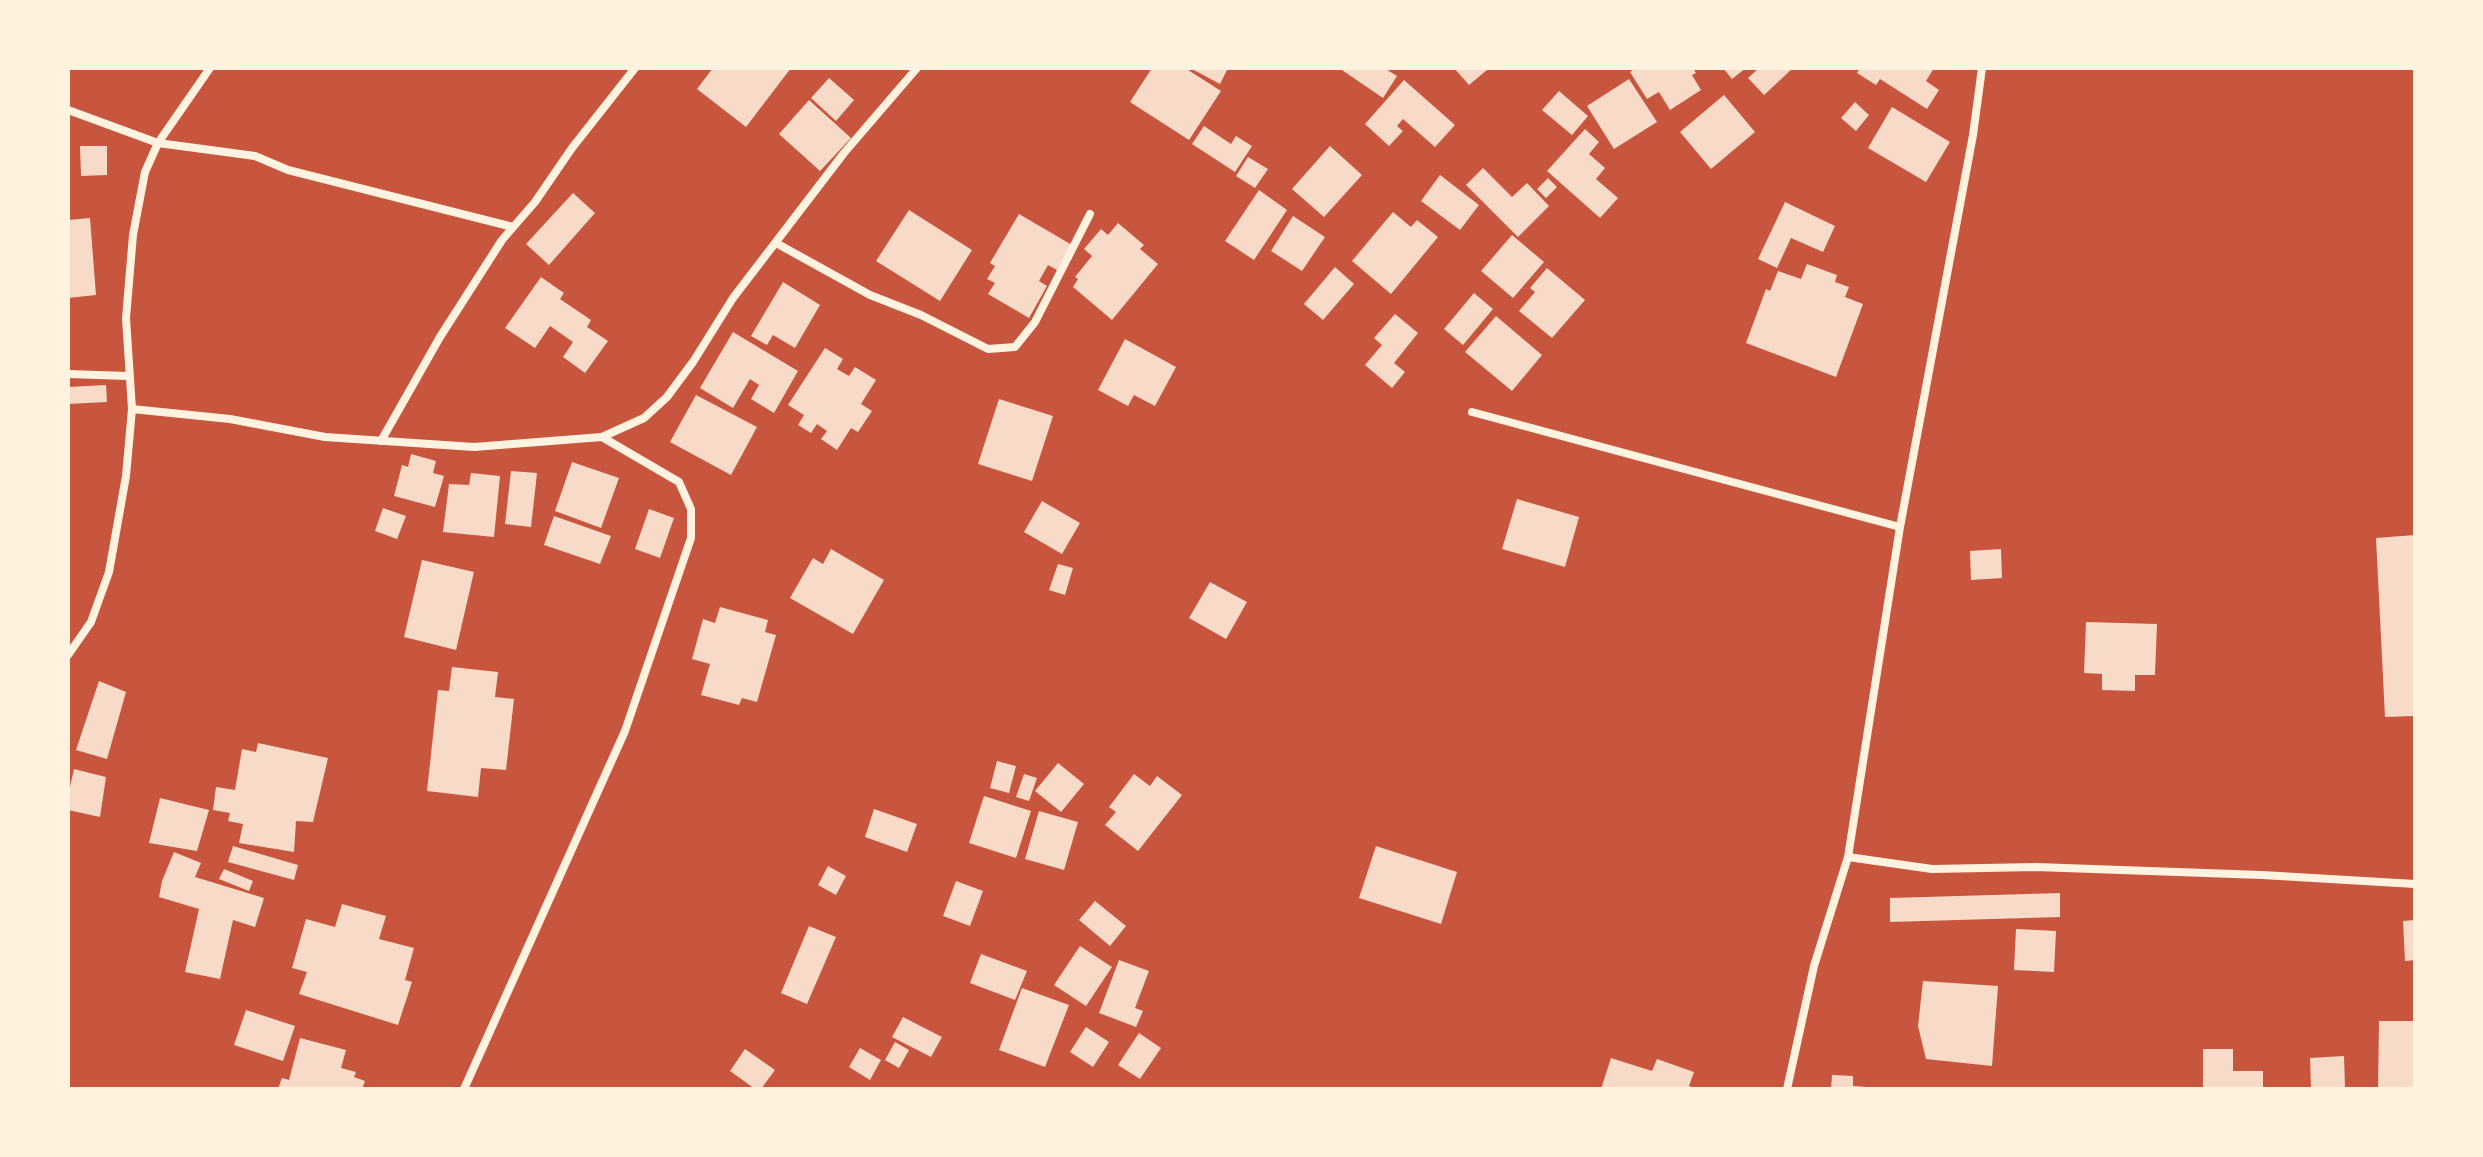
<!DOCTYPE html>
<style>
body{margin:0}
#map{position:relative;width:2483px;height:1157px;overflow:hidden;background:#c8553d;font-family:"Open Sans",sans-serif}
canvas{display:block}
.frame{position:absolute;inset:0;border:70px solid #fff3e0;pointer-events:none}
</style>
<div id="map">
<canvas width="2483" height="1157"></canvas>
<div class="frame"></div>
</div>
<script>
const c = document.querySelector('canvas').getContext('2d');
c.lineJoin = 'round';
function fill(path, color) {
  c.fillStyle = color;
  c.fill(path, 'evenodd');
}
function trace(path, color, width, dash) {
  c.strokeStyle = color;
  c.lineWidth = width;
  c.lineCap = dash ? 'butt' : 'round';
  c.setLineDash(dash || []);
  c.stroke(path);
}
fill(new Path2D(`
 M713 68H791L746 127 697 89Z
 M1152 68H1185L1221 91 1189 140 1130 102Z
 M1190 68H1228L1220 84Z
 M1339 68H1384L1397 76 1383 98Z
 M1454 68H1486L1487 70 1469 85Z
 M1636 68H1693L1696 73 1692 75 1701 90 1670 110 1659 92 1647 99 1630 72Z
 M1723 68H1746L1732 79Z
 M1759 68H1793L1764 95 1748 78Z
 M1860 68H1934L1926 81 1939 90 1927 109 1880 79 1876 85 1857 73Z
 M829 78 854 100 836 121 811 98Z
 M1629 79 1657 122 1614 149 1587 106Z
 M1404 80 1455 125 1435 147 1403 119 1397 126 1403 131 1389 146 1365 124Z
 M1559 91 1588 116 1572 135 1542 110Z
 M1724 95 1755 132 1711 169 1680 132Z
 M809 100 851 138 820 171 779 134Z
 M1855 102 1869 115 1856 131 1841 118Z
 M1892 107 1950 142 1926 182 1868 148Z
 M1204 126 1231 144 1236 136 1252 146 1235 172 1192 144Z
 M1585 129 1599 142 1589 154 1605 168 1596 179 1618 198 1600 218 1547 171Z
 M80 146H107V175L81 176Z
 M1330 146 1362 175 1324 217 1292 189Z
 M1248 157 1268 169 1255 188 1236 176Z
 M1483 168 1512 197 1527 183 1549 206 1518 237 1466 185Z
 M1440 175 1479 205 1460 230 1421 201Z
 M1548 178 1557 187 1546 198 1537 189Z
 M1259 190 1287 210 1254 260 1225 241Z
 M573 193 595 213 549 265 526 244Z
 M1785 202 1835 226 1823 252 1791 238 1777 268 1758 259Z
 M909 210 972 250 940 301 876 261Z
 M1393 212 1411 227 1417 220 1438 237 1391 294 1352 261Z
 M1019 214 1072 245 1057 270 1048 265 1039 281 1047 286 1029 318 988 294 995 283 987 279 995 266 990 263Z
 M1293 216 1325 237 1302 271 1271 251Z
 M90 218 96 295 68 298V220Z
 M1118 223 1144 245 1140 249 1158 264 1112 320 1073 287 1078 279 1075 277 1092 256 1084 249 1101 229 1108 235Z
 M1512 235 1544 262 1513 298 1481 271Z
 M1807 264 1837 275 1835 282 1849 287 1845 297 1863 304 1836 377 1746 343 1766 289 1770 291 1778 271 1801 279Z
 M1335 267 1354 284 1323 320 1304 304Z
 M1547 268 1585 300 1552 338 1519 311 1535 292 1530 288Z
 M541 277 564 293 560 299 591 320 587 327 608 341 585 373 563 357 573 342 550 326 535 348 505 328Z
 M783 282 820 305 795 348 773 335 767 345 751 336Z
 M1474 293 1493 309 1463 345 1444 329Z
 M1395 314 1418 333 1394 363 1405 372 1392 388 1365 365 1382 345 1374 338Z
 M1496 316 1542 355 1512 391 1465 352Z
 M733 332 798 371 774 413 751 399 759 385 750 379 733 408 700 388Z
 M1125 339 1176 367 1155 406 1134 395 1128 406 1098 390Z
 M825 348 843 359 837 369 849 376 855 367 876 380 861 404 872 411 858 432 851 428 837 450 821 439 827 431 817 424 811 433 798 425 804 415 788 405Z
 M106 385 107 402 68 404V387Z
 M696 395 757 427 731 475 670 442Z
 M999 399 1053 416 1032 481 978 464Z
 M411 454 436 461 433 473 444 476 435 507 394 496 402 465 408 467Z
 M572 462 619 478 601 528 555 511Z
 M511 471 537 473 531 527 505 524Z
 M471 473 500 476 494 537 443 532 449 484 469 485Z
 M1517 499 1579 517 1565 567 1502 549Z
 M1042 501 1080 523 1062 554 1024 532Z
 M383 508 406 516 397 539 375 531Z
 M649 509 674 518 660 558 635 549Z
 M554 516 611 536 600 564 544 545Z
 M2415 535V716L2385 717 2376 538Z
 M831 549 884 580 853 634 790 598 813 558 823 564Z
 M2001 549 2002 578 1971 580 1970 551Z
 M422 560 474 572 456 650 404 637Z
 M1058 564 1073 568 1065 595 1049 590Z
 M1210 582 1247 602 1226 639 1189 618Z
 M720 607 768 620 765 632 776 635 757 702 742 698 739 705 701 695 710 664 692 659 703 619 715 623Z
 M2086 622 2157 624 2155 675H2135V691L2102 690V674L2084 673Z
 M452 667 498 672 495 697 514 699 506 770 481 768 478 797 427 791 438 690 449 691Z
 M99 681 126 692 107 759 76 750Z
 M258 743 328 758 313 822 296 821 294 852 239 843 243 824 228 821 230 813 213 810 216 787 235 790 242 749 256 752Z
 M997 761 1016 766 1009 793 990 788Z
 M1058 763 1084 784 1061 812 1035 791Z
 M74 769 106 777 100 817 68 810V796Z
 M1024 774 1037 778 1029 801 1016 797Z
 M1134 774 1150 786 1157 776 1182 795 1138 851 1105 825 1116 812 1109 807Z
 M984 796 1031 811 1016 858 969 843Z
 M160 798 209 810 197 851 149 843Z
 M874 809 917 824 907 852 865 837Z
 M1039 811 1078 822 1064 870 1025 859Z
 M233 846 298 865 294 880 228 862Z
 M1376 846 1457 872 1441 924 1359 898Z
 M174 852 201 863 195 877 264 898 255 927 233 920 220 979 185 972 199 909 159 897 162 881Z
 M828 866 846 876 836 895 818 885Z
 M224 869 253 881 249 891 219 879Z
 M956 881 983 891 970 926 943 916Z
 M2060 893V917L1890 922V898Z
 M1095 901 1126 926 1110 946 1079 920Z
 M342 904 386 916 379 939 414 948 405 980 412 982 398 1025 299 994 307 972 292 968 306 919 335 927Z
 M2415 920V960L2405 961 2403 921Z
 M809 926 836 937 807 1004 781 993Z
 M2016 929 2056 931 2054 972 2014 970Z
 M1080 946 1112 967 1086 1006 1054 985Z
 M981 954 1027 971 1015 1000 970 983Z
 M1119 960 1149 971 1135 1008 1143 1011 1136 1027 1099 1013Z
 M1923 981 1998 986 1992 1066 1926 1059 1918 1026Z
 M1022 988 1069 1005 1045 1067 999 1050Z
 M246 1010 295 1026 283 1061 234 1045Z
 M903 1017 942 1037 931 1057 892 1037Z
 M2379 1021H2415V1089H2378Z
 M1086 1027 1109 1042 1093 1067 1070 1052Z
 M1139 1033 1161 1048 1140 1079 1118 1065Z
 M300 1038 346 1050 341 1068 356 1072 354 1077 365 1081 362 1089H278L282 1078 289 1080Z
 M895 1042 909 1050 899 1068 885 1060Z
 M860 1048 881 1060 870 1080 849 1067Z
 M745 1049 775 1070 761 1089H755L730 1071Z
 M2203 1049H2233V1071H2263V1089H2203Z
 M2344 1056 2345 1087 2311 1088 2310 1058Z
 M1611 1058 1652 1071 1657 1059 1694 1072 1689 1086 1697 1089H1601Z
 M1832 1075 1853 1076V1086L1867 1087V1089H1831Z`), '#f7dbc8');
trace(new Path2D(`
 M1982 68 1973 135 1900 527 1848 857 1932 869 2036 867 2262 875 2415 884
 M68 110 158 143 255 156 288 170 513 227
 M776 243 870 295 921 315 988 349 1015 347 1035 322 1090 214
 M68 374 128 376
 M132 409 230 419 325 437 474 447 602 437 644 418 667 397 693 362 733 298 844 153 917 68
 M1472 412 1900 527
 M381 441 440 337 502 240 535 202 572 148 635 68
 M68 655 91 622 109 572 126 476 132 409 126 318 133 235 145 172 158 143 210 68
 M464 1089 625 731 691 538V509L679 482 602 437
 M1787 1089 1814 966 1848 857`), '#fff3e0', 8);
</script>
